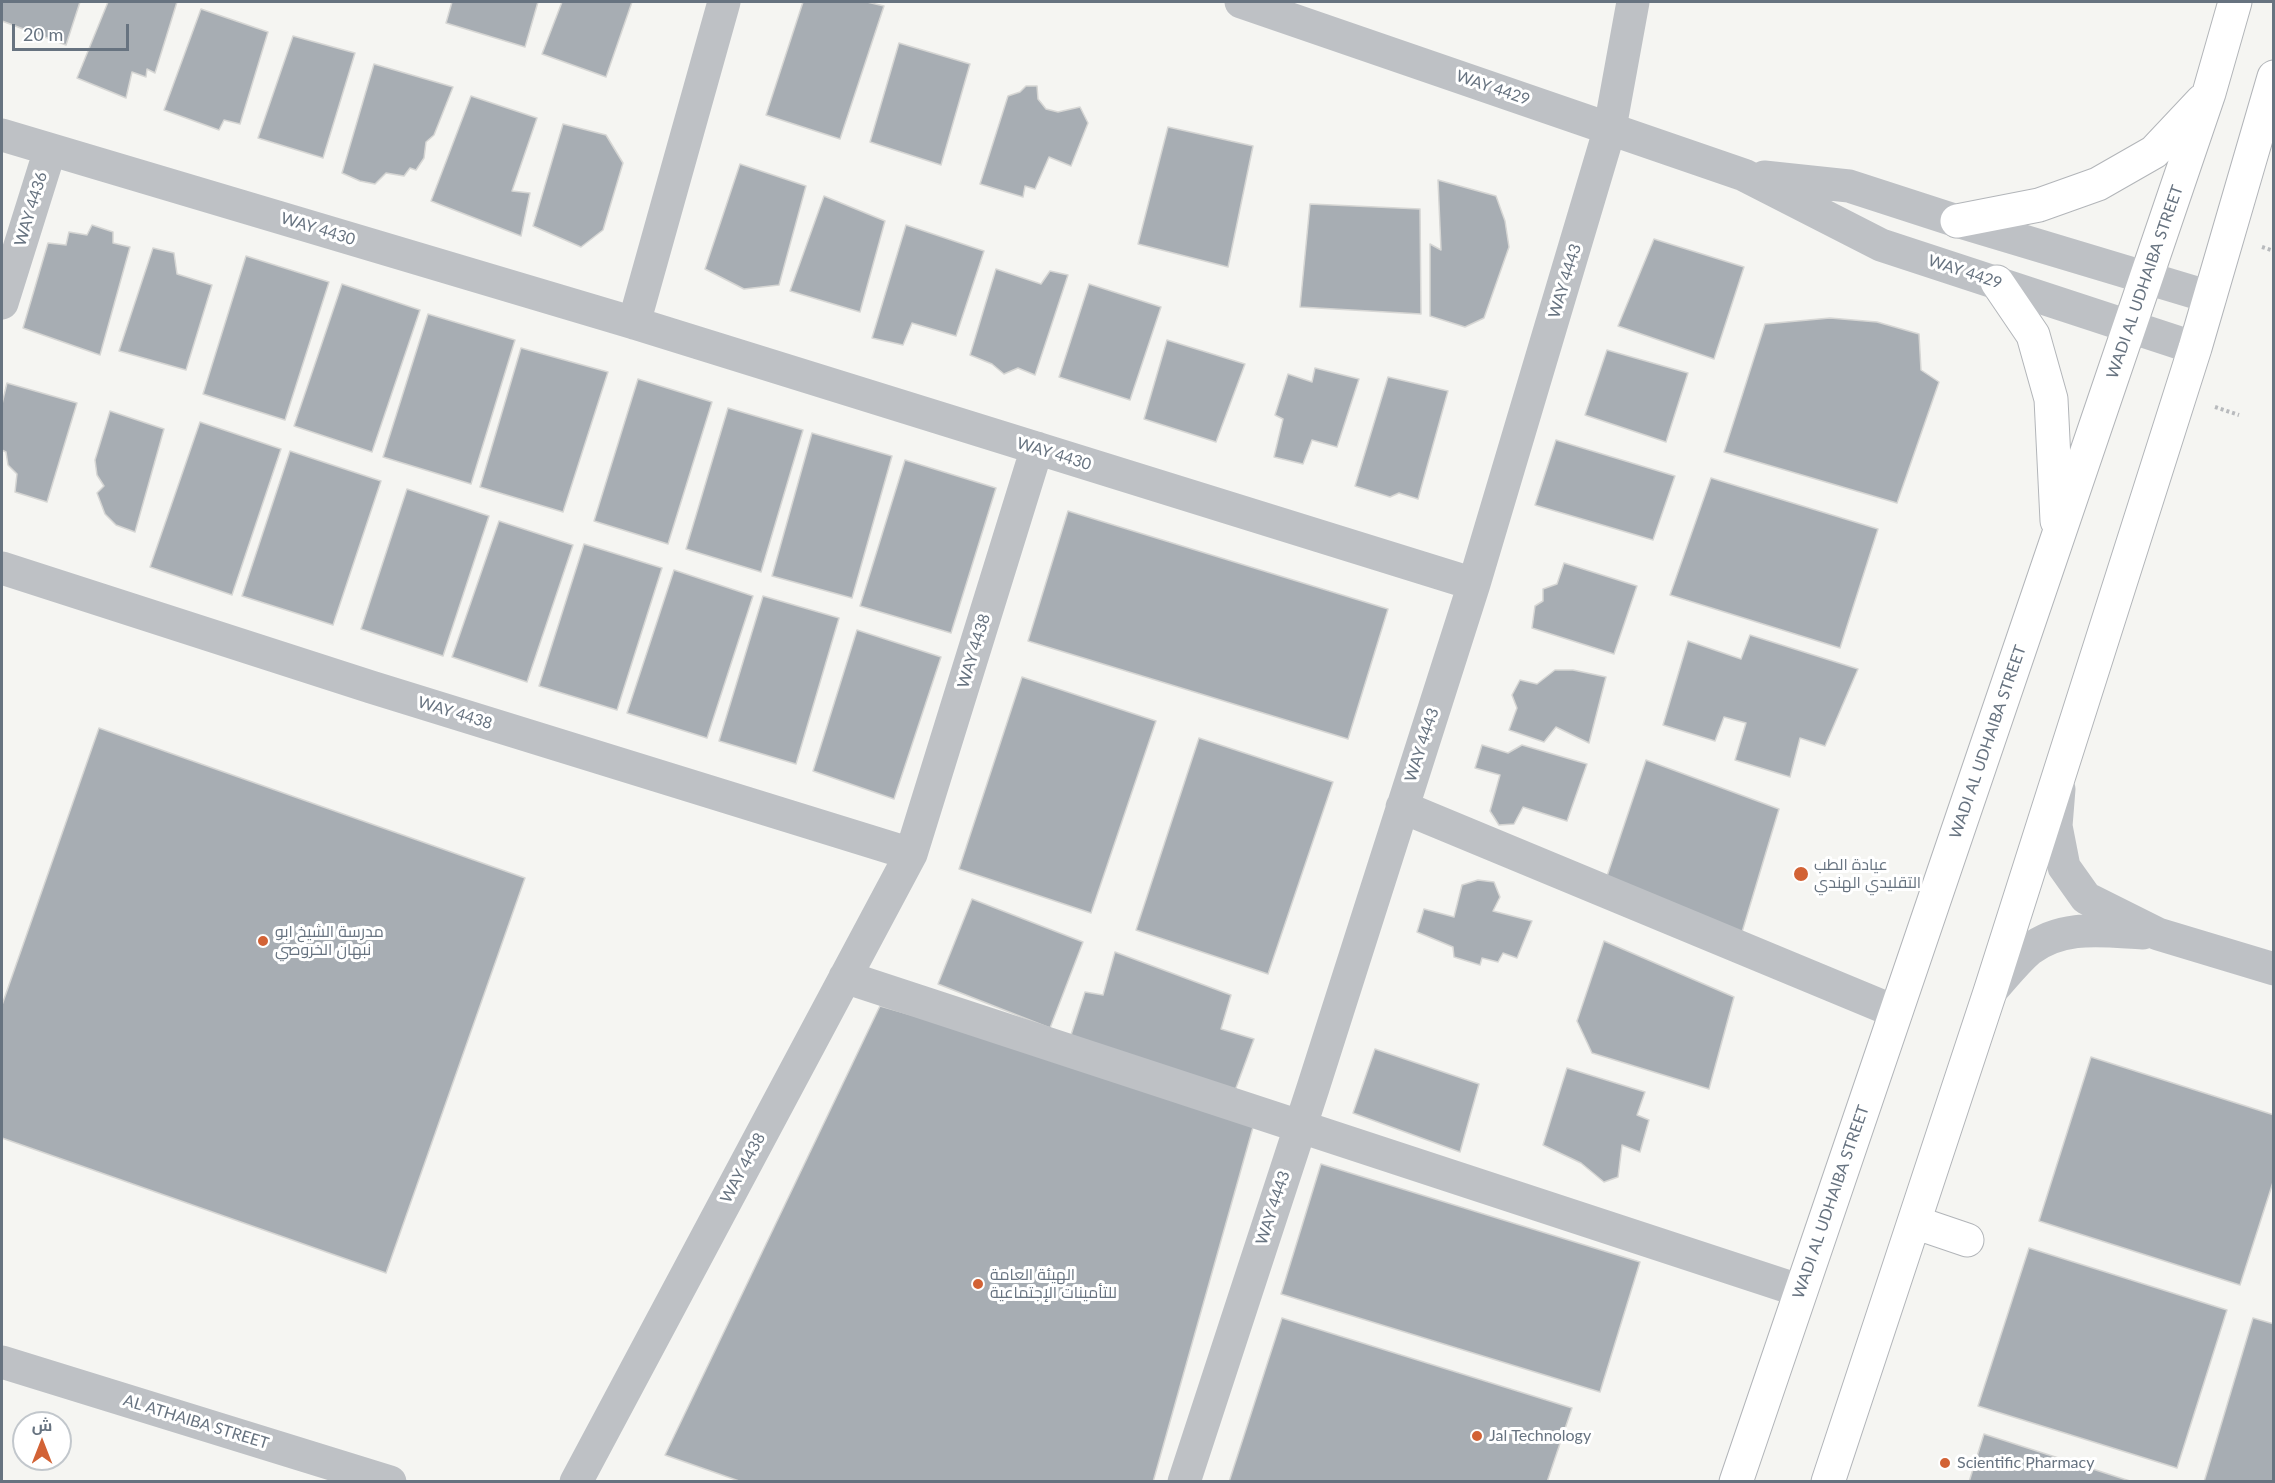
<!DOCTYPE html>
<meta charset="utf-8">
<style>
body{margin:0}
#map{position:relative;width:2275px;height:1483px;overflow:hidden;background:#f5f5f2;font-family:Lato,Cairo,sans-serif}
canvas{display:block}
.frame{position:absolute;inset:0;border:3px solid #677380;pointer-events:none}
.north{position:absolute;left:12px;top:1411px;width:60px;height:60px;box-sizing:border-box;background:#fff;border:2px solid #c2c7cc;border-radius:50%;rotate:0deg;font-size:16px;font-weight:700;line-height:24px;text-align:center;color:#677380}
.north::after{content:'';display:block;margin:auto;width:21px;height:27px;background:#d26235;clip-path:polygon(50% 0,100% 100%,50% 72%,0 100%)}
.scale{position:absolute;left:12px;top:24px;width:117px;height:27px;box-sizing:border-box;border:3px solid #677380;border-top:0;padding-left:8px;font-size:18px;line-height:21px;white-space:nowrap;color:#677380;-webkit-text-stroke:4px #fff;paint-order:stroke}
</style>
<div id="map">
<canvas width="2275" height="1483"></canvas>
<div class="frame"></div>
<div class="north">ش</div>
<div class="scale">20 m</div>
</div>
<script>
const c = document.querySelector('canvas').getContext('2d');
c.lineJoin = 'round';
function fill(path, color) {
  c.fillStyle = color;
  c.fill(path, 'evenodd');
}
function trace(path, color, width, dash) {
  c.strokeStyle = color;
  c.lineWidth = width;
  c.lineCap = dash ? 'butt' : 'round';
  c.setLineDash(dash || []);
  c.stroke(path);
}
function label(font, color, halo, rows, align = 'center') {
  c.font = font + ' Lato,Cairo,sans-serif';
  c.lineWidth = 6;
  c.setLineDash([]);
  c.textBaseline = 'middle';
  c.strokeStyle = halo;
  c.fillStyle = color;
  for (const [text, x, y, turn = 0] of rows) {
    c.save();
    c.translate(x, y);
    c.rotate((+turn || 0) * Math.PI / 180);
    c.textAlign = isNaN(turn) ? turn : align;
    if (halo) c.strokeText(text, 0, 0);
    c.fillText(text, 0, 0);
    c.restore();
  }
}
const building = new Path2D(`
 M2 2H80L66 45 2 21Z
 M108 2H177L155 73 147 69 146 77 132 72 126 98 77 78Z
 M452 2H538L525 47 446 23Z
 M562 2H632L606 77 542 54Z
 M803 2H867L884 6 840 139 766 115Z
 M201 9 268 32 240 124 224 120 219 130 164 110Z
 M293 36 355 53 323 158 258 138Z
 M899 43 970 64 941 165 870 142Z
 M374 64 453 87 434 135 426 142 424 158 416 170 410 168 404 176 386 173 375 184 360 181 342 173Z
 M1026 86H1037L1038 99 1046 109 1058 112 1080 107 1088 123 1071 166 1049 157 1035 189 1025 186 1023 197 980 184 1008 96 1020 92Z
 M471 96 537 118 512 191 530 193 521 236 431 201Z
 M563 124 606 135 623 163 603 230 581 247 533 226Z
 M1168 127 1253 146 1228 267 1138 244Z
 M740 164 806 186 779 285 744 289 705 269Z
 M1438 180 1496 196 1505 221 1509 247 1484 318 1465 327 1430 316V244L1441 250Z
 M824 196 885 221 860 312 790 291Z
 M1310 204 1420 209 1421 314 1300 307Z
 M92 225 113 232V243L130 247 100 355 23 328 48 243 66 245 69 232 87 235Z
 M906 225 984 251 956 336 912 323 903 345 872 338Z
 M1654 239 1744 267 1714 359 1618 326Z
 M153 248 174 253 177 274 212 285 186 370 119 351Z
 M246 256 329 282 285 420 203 394Z
 M996 269 1041 284 1050 271 1068 275 1035 375 1018 368 1004 374 992 364 970 355Z
 M342 284 420 310 372 452 294 426Z
 M1089 284 1161 307 1130 400 1059 377Z
 M428 314 515 340 471 484 383 457Z
 M1830 318 1877 322 1919 334 1921 370 1939 382 1897 503 1724 452 1765 324Z
 M1167 340 1245 364 1216 442 1144 419Z
 M521 348 608 372 563 512 480 487Z
 M1607 350 1688 373 1666 442 1585 415Z
 M1315 368 1359 379 1337 447 1312 440 1303 464 1274 457 1283 419 1275 415 1288 374 1312 382Z
 M1388 377 1448 391 1418 499 1399 493 1390 497 1355 486Z
 M638 379 712 402 668 544 594 521Z
 M7 383 77 403 47 502 15 492 17 474 8 465 6 452 2 450V404Z
 M728 408 803 430 761 572 686 549Z
 M110 411 164 429 135 532 116 525 105 514 97 493 104 486 97 475 95 460Z
 M200 422 281 449 232 595 150 567Z
 M812 433 892 456 852 598 772 576Z
 M1556 440 1675 476 1653 540 1535 505Z
 M290 451 381 481 333 625 242 596Z
 M905 460 996 488 951 633 860 606Z
 M1711 478 1878 529 1840 648 1670 595Z
 M407 489 489 516 443 656 361 629Z
 M1068 511 1388 609 1348 739 1028 641Z
 M499 521 573 545 527 682 452 657Z
 M584 544 662 568 617 710 539 686Z
 M1564 563 1637 586 1614 654 1532 628 1535 606 1543 601V589L1557 584Z
 M674 570 753 596 707 738 627 713Z
 M763 596 839 618 796 764 719 741Z
 M857 630 941 657 894 799 813 771Z
 M1750 635 1858 669 1825 746 1800 738 1790 777 1735 760 1746 723 1724 717 1715 741 1663 725 1688 641 1741 659Z
 M1555 670H1573L1606 677 1589 743 1556 727 1544 742 1509 730 1517 708 1512 695 1520 680 1537 684Z
 M1022 677 1156 721 1091 913 959 869Z
 M99 728 525 878 386 1273 2 1138V1005Z
 M1199 738 1333 782 1268 974 1136 930Z
 M1482 745 1508 753 1522 745 1587 764 1567 821 1523 807 1514 824 1499 825 1490 811 1500 775 1475 768Z
 M1646 760 1779 809 1742 932 1604 885Z
 M1478 880 1494 882 1500 897 1493 911 1532 921 1517 958 1503 953 1498 962 1482 958 1480 965 1454 957 1453 947 1417 932 1424 909 1454 917 1462 885Z
 M972 899 1083 942 1050 1028 938 984Z
 M1604 941 1734 997 1709 1089 1592 1053 1577 1021Z
 M1115 952 1231 995 1221 1029 1254 1039 1233 1096 1071 1035 1085 992 1103 995Z
 M880 1006 1257 1113 1153 1482H742L665 1455Z
 M1375 1049 1479 1084 1460 1152 1353 1113Z
 M2091 1057 2274 1115V1179L2240 1285 2039 1221Z
 M1567 1068 1645 1092 1637 1115 1649 1120 1640 1152 1622 1145 1618 1177 1604 1182 1581 1163 1543 1145Z
 M1321 1164 1640 1262 1600 1392 1281 1294Z
 M2029 1248 2227 1310 2177 1468 1978 1406Z
 M1282 1318 1572 1408 1547 1482H1229Z
 M2253 1318 2274 1324V1482H2204Z
 M1984 1434 2133 1482H1969Z`);
fill(building, '#a7adb3');
trace(building, '#d6d6d4', 1.5);
const major = new Path2D(`
 M1957 221 2039 205 2098 184 2154 152 2202 101
 M1997 282 2033 335 2051 399 2057 521
 M1914 1222 1967 1240
 M1736 1482 2209 93 2235 2
 M1828 1482 1990 992 2195 348 2274 77`);
trace(major, '#b2b5b9', 35);
trace(new Path2D(`
 M2262 247 2274 251
 M2215 407 2239 415`), '#b8babd', 4, [3, 3]);
trace(new Path2D(`
 M1241 2 1744 175 1881 245 2195 348
 M2 135 634 323 1474 584
 M1764 177 1849 186 1957 221 2210 297
 M2 303 50 150
 M634 323 724 2
 M2 568 371 687 911 854
 M2059 789 2056 826 2064 867 2086 898 2158 934 2274 969
 M1402 807 1896 1012
 M845 977 1801 1291
 M1990 992C2003 978 2015 962 2029 950 2063 924 2103 931 2143 933
 M2 1362 390 1482
 M576 1482 911 854 1037 448
 M1184 1482 1313 1088 1474 584 1610 128 1633 2`), '#bec1c5', 33);
trace(major, '#fff', 33);
for (const [x, y, r, color] of [
 [1801,874,8,"#d26235"],
 [263,941,6,"#d26235"],
 [978,1284,6,"#d26235"],
 [1477,1436,6,"#d26235"],
 [1945,1463,6,"#d26235"]
]) {
  const dot = new Path2D();
  dot.arc(x, y, r, 0, 2 * Math.PI);
  c.fillStyle = color;
  c.fill(dot);
  trace(dot, '#fff', 2);
}
label('16px', '#677380', '#fff', [
 ["WAY 4429",1493,88,19],
 ["WAY 4436",31,209,-73],
 ["WAY 4430",318,229,17],
 ["WAY 4429",1965,272,18],
 ["WAY 4443",1565,281,-73],
 ["WADI AL UDHAIBA STREET",2145,282,-71],
 ["WAY 4430",1054,454,17],
 ["WAY 4438",974,651,-73],
 ["WAY 4438",455,713,17],
 ["WADI AL UDHAIBA STREET",1988,742,-71],
 ["WAY 4443",1422,745,-72],
 ["WAY 4438",743,1168,-62],
 ["WADI AL UDHAIBA STREET",1831,1202,-71],
 ["WAY 4443",1273,1208,-72],
 ["AL ATHAIBA STREET",196,1422,17]
]);
label('16px', '#677380', '#fff', [
 ["عيادة الطب",1814,865],
 ["التقليدي الهندي",1814,883],
 ["مدرسة الشيخ ابو",275,932],
 ["نبهان الخروصي",275,950],
 ["الهيئة العامة",990,1275],
 ["للتأمينات الإجتماعية",990,1293],
 ["Jal Technology",1489,1436],
 ["Scientific Pharmacy",1957,1463]
], 'left');
</script>
